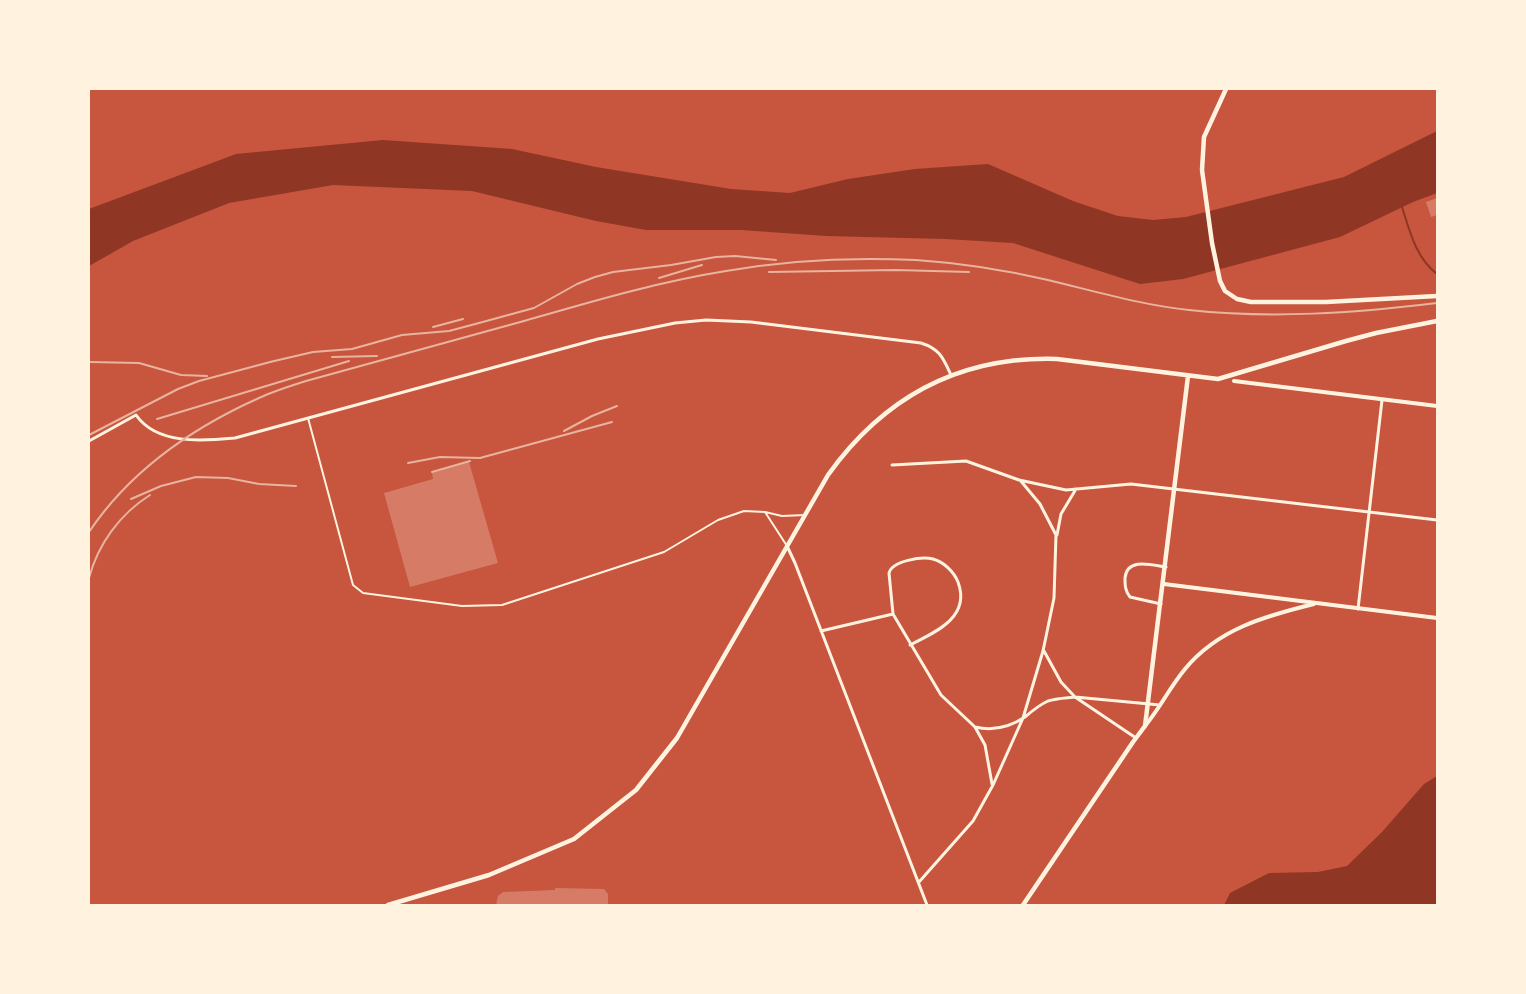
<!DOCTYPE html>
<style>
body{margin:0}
#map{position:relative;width:1526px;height:994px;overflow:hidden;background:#c8553d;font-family:Raleway,sans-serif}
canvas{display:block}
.frame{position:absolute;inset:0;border:90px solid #fff3e0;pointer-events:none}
</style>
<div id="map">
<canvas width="1526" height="994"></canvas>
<div class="frame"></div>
</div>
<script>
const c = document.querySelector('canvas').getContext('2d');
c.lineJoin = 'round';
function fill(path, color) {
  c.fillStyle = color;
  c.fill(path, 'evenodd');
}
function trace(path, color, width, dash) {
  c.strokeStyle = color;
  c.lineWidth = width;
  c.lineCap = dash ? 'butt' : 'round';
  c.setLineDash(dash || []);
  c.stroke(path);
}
fill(new Path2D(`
 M1437 131V193L1413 202 1340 237 1183 279 1140 284 1013 243 945 239 826 236 741 230H646L596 221 472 191 333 185 229 203 133 241 89 266V209L236 154 383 140 512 149 596 167 731 189 790 193 848 179 915 169 988 164 1073 201 1118 216 1153 220 1186 217 1344 177Z
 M1437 776V905H1224L1230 893 1269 873 1318 872 1347 866 1382 832 1424 784Z`), '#8f3625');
trace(new Path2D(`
 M1402 207C1410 232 1416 258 1437 274`), '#8f3625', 2);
fill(new Path2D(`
 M1437 198V215L1431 217 1426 202Z
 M469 462 498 563 410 587 384 493 433 479 432 473Z
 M555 888 604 889 608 894V905H496L498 896 503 892 555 890Z`), '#d67c66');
trace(new Path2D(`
 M308 418 353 585 363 593 462 606 502 605 664 552 718 520 744 511 765 512 787 546
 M765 512 782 516 805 515`), '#fff3e0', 2);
trace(new Path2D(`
 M89 441 136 415C157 445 202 441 235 438L598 339 675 323 706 320 751 322 921 343C940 349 943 358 951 375
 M892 465 966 461 1019 480 1066 490 1131 484 1437 520
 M1057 535 1061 514 1076 489
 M787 546 795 563 927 905
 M1161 604 1130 597C1125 591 1125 585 1125 578 1127 557 1152 565 1166 567
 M1358 609 1382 400
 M821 631 893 614
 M910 645C936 632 971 617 958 582 954 572 944 562 933 559 922 556 892 561 889 573L893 614 941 695 975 727 985 745 992 784
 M1044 651 1061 682 1075 697 1160 705
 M975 727C992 731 1010 727 1025 717 1032 711 1039 705 1048 701 1056 698 1066 698 1075 697L1136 738
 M919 882 973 821 993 785 1023 718 1043 651 1054 598 1056 535 1040 504 1020 480`), '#fff3e0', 3);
trace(new Path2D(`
 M1234 381 1437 406
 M1164 584 1437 618
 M1145 726C1160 708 1170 687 1185 669 1218 629 1265 616 1314 604`), '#fff3e0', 4);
trace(new Path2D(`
 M1226 89 1204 137 1202 170 1212 243 1220 281 1225 291 1237 299 1251 302H1326L1437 296
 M388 905 489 875 574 839 636 790 677 738 828 475C884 397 960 356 1057 359L1218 379 1346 341 1376 333 1437 321
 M1023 905 1133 742 1145 726 1188 376`), '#fff3e0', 4.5);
trace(new Path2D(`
 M769 272 896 270 969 272
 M659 278 702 265
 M433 327 463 319
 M332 357 377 356
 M89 362 139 363 181 375 207 376
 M270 362 313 352 352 349 402 335 449 331 479 323 534 308 577 284 595 277 613 272 671 265 716 257 735 256 776 260
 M157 419 349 361
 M564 431 592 416 617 406
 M89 435 178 389 199 381 274 361
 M408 463 440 457 480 458 612 422
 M432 472 470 461
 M131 499 161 486 196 477 228 478 259 484 296 486
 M89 532C130 471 192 428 259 398 274 391 290 386 306 381 379 361 451 341 524 321 590 302 657 282 726 271 788 260 853 257 916 260 960 263 1005 270 1048 280 1094 291 1141 305 1189 310 1271 319 1355 313 1437 303
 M89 578C98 544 120 514 150 495`), '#e9b49f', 2);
</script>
